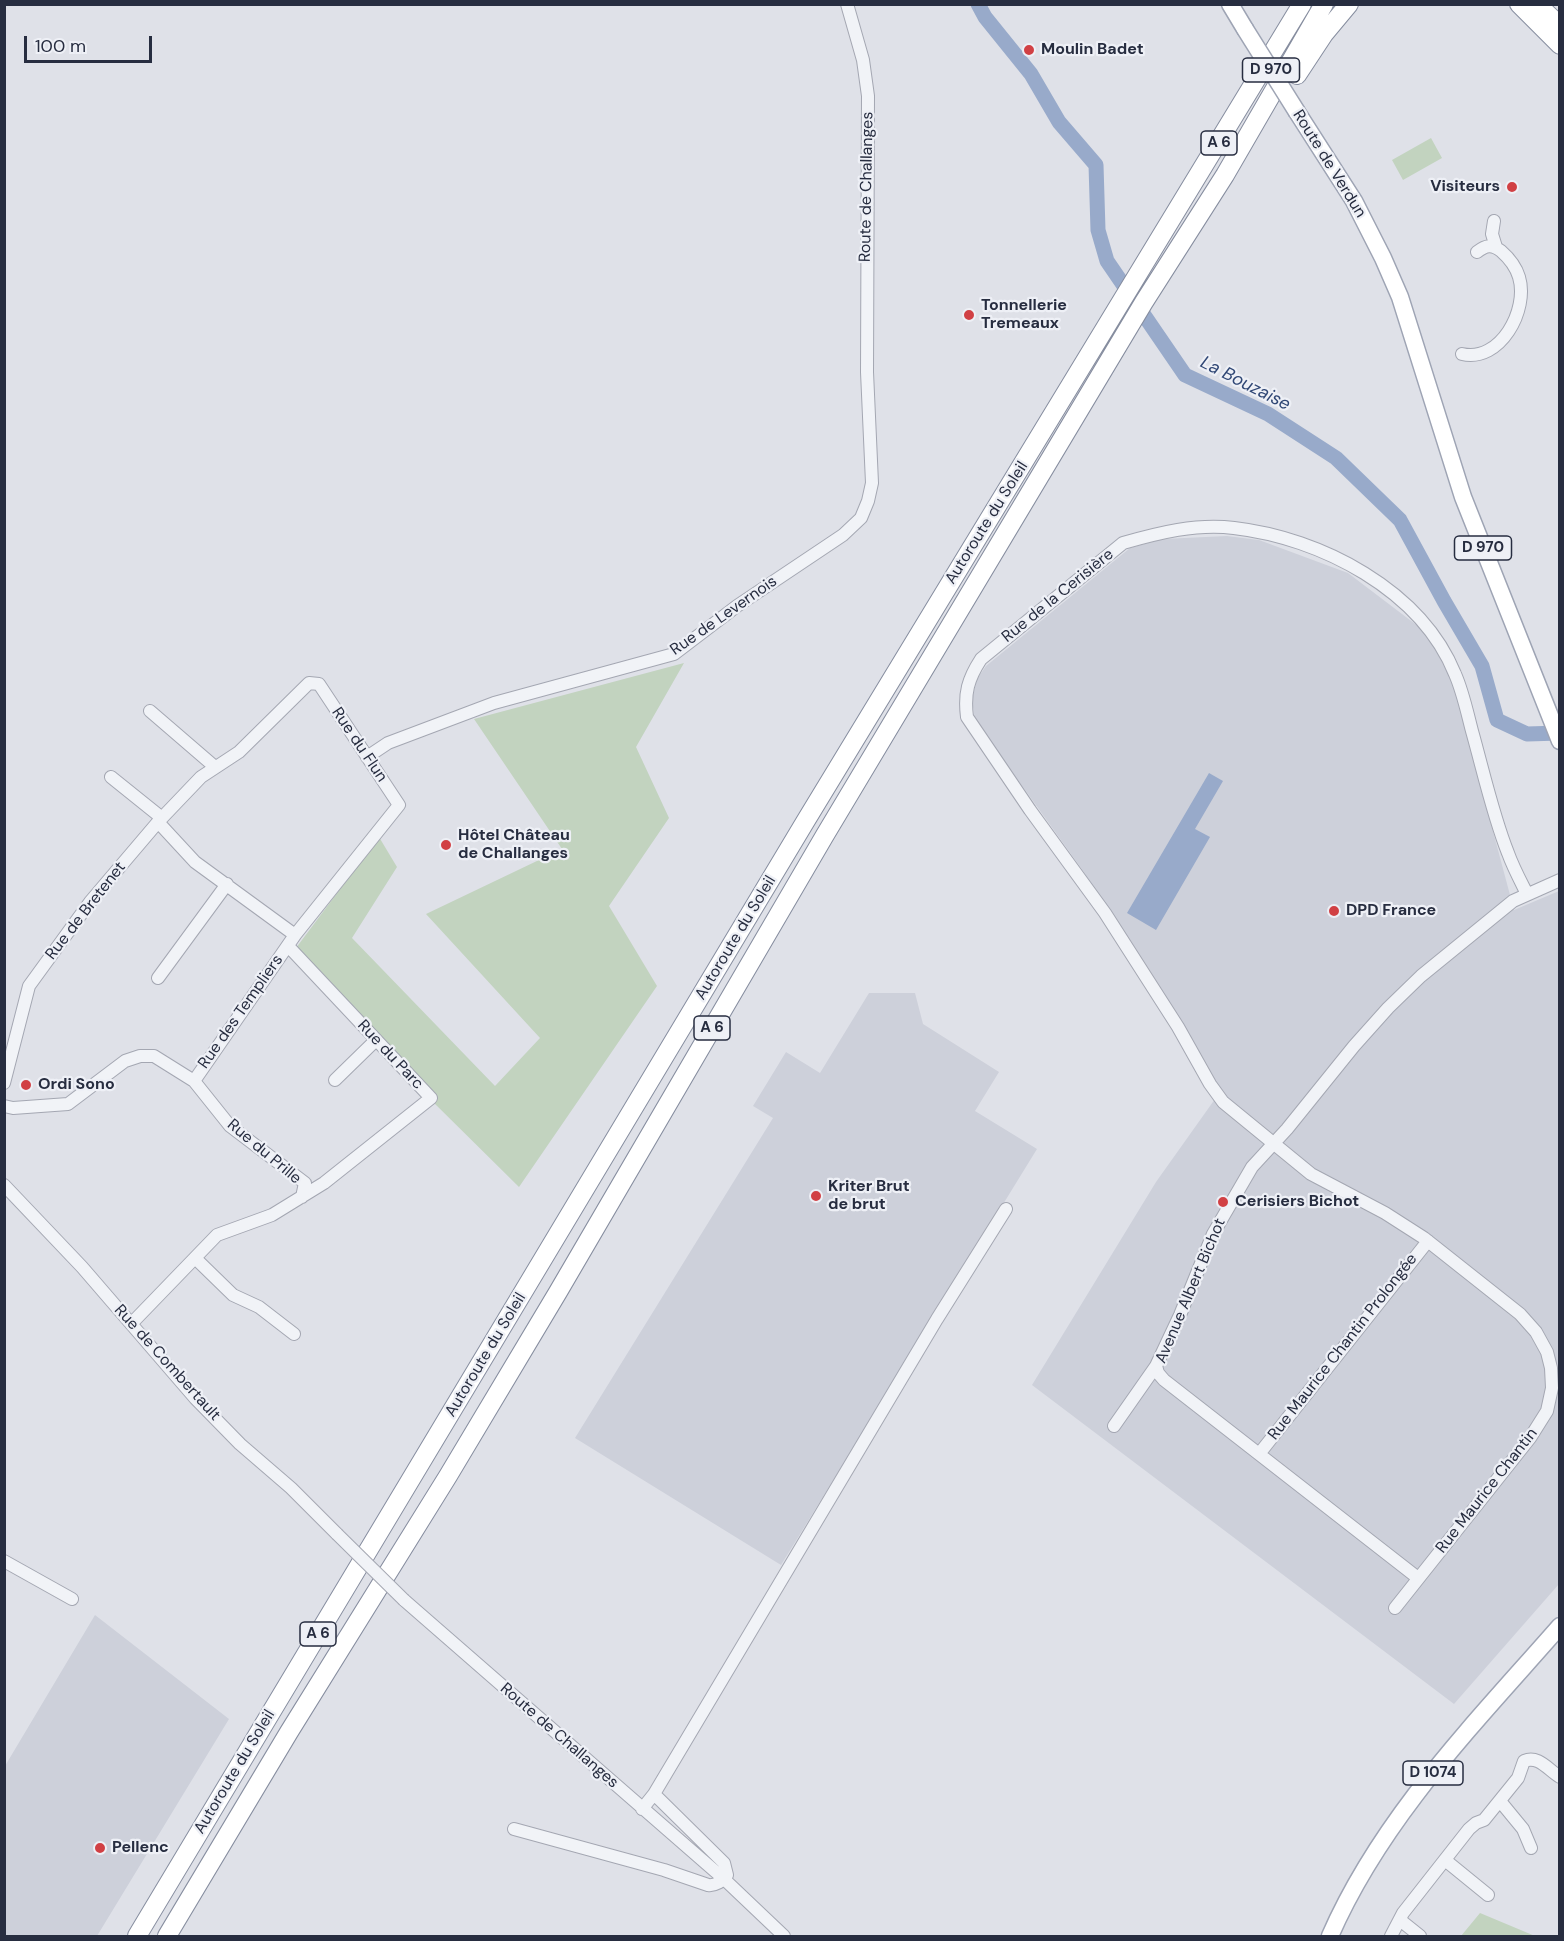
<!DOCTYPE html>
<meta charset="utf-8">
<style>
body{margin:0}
#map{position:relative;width:1564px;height:1941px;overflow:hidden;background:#dfe1e8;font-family:"DM Sans",sans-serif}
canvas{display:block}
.frame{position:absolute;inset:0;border:6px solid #272d40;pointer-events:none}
.scale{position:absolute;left:24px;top:36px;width:128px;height:27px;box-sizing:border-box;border:3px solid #272d40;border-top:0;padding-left:8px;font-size:18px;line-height:21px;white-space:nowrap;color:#272d40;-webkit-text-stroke:4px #eef0f6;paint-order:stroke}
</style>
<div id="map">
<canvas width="1564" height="1941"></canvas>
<div class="frame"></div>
<div class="scale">100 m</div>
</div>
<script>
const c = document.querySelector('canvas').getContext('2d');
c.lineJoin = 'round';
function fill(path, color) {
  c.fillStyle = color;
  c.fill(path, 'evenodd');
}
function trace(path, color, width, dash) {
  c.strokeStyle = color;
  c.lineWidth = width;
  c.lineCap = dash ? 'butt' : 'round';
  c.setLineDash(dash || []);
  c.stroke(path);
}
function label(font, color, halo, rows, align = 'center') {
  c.font = font + ' "DM Sans",sans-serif';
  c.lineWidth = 4.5;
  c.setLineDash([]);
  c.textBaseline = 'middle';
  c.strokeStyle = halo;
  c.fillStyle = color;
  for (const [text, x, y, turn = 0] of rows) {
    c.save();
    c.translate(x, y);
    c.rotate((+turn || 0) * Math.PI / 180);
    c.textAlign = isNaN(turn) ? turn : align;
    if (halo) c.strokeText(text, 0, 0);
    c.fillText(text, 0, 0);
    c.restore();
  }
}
fill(new Path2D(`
 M1227 536 1259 540 1348 573 1427 633 1454 685 1514 910 1559 891V1584L1454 1704 1032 1385 1156 1182 1220 1092 1175 1014 1081 868 975 720 972 700 977 679 986 666 1130 548 1163 539Z
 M869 993H915L923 1024 999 1072 975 1111 1037 1149 781 1565 575 1438 773 1118 753 1106 786 1052 820 1073Z
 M95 1615 229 1719 97 1936H5V1766Z`), '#cdd0da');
fill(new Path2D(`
 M1431 138 1442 158 1403 180 1392 160Z
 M684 663 636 747 669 818 609 906 657 986 519 1187 431 1100 293 952 379 837 397 867 352 938 495 1086 540 1038 426 914 562 849 474 719Z
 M1480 1913 1535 1936H1461Z`), '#c2d3bf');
fill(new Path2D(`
 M1209 773 1223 781 1195 829 1210 837 1156 930 1127 913Z`), '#98aaca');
trace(new Path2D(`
 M978 4 985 17 1031 74 1059 122 1096 165 1098 230 1107 261 1185 375 1268 414 1336 458 1400 520 1444 601 1482 666 1497 720 1527 734 1560 733`), '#98aaca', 15);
const minor = new Path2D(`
 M1494 221 1492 234 1496 247
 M1462 354C1500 363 1529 310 1519 277 1516 267 1509 258 1501 251 1492 244 1486 245 1477 252
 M150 711 215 767
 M367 757 388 743 494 703 674 654 737 606 843 535 861 518 868 501 872 483 867 372 868 96 863 60 847 4
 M111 777 162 818
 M158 822 195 862 295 935
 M158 978 227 884
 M335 1080 376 1040
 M194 1081 230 1126 305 1183 302 1197
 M4 1083 29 986 90 902 158 822 201 777 239 752 309 683 319 684 399 805 295 935 194 1081 154 1056H140L125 1061 68 1104 13 1108 4 1106
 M4 1185 82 1267 195 1398 240 1444 291 1488 337 1534
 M195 1258 233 1295 259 1307 294 1334
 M131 1324 217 1235 272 1215 324 1183 431 1098 288 946
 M1114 1426 1156 1366
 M1259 1454 1428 1241
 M4 1561 72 1599
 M1418 1578 1164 1380 1158 1373 1156 1366 1180 1315 1213 1234 1252 1167 1287 1129 1354 1046 1388 1008 1421 976 1513 901 1560 880
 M404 1600 724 1879 784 1936
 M1395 1608 1530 1438 1547 1411 1552 1388 1551 1368 1547 1352 1536 1332 1520 1314 1424 1238 1385 1213 1311 1174 1223 1102 1210 1084 1178 1027 1105 913 1030 810 967 717C964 693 968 679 981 659L1123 543C1158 533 1197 523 1234 528 1321 538 1421 590 1455 674 1463 692 1467 712 1472 731 1483 770 1493 816 1508 853 1513 867 1520 880 1527 894
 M1500 1801 1523 1829 1531 1848
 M642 1809 654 1794 937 1319 1006 1209
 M514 1829 664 1870 708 1885C715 1886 723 1881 727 1875L724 1863 654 1794
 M1445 1860 1488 1895
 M1400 1920 1420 1936
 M1391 1936 1403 1913 1469 1829 1476 1823 1484 1820 1518 1778 1524 1761C1539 1755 1548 1770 1560 1777`);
const major = new Path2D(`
 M1230 4 1245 29
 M1297 112 1354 201 1383 258 1400 297 1463 497 1560 741
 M1330 1936C1382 1817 1475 1723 1560 1626`);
const highway = new Path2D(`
 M1519 4 1560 45
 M1537 4 1560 26
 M1297 75 1324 34 1349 4
 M137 1936 805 822 1302 4
 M167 1936 289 1732 448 1476 558 1292 825 835 1144 302 1225 175 1324 4`);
trace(minor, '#a4a7b2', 14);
trace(major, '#9ea4b4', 19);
trace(highway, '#868d9f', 20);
trace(minor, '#f1f3f7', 12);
trace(major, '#fff', 16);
trace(highway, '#fff', 18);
const minorBridge = new Path2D(`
 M337 1534 404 1600`);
const majorBridge = new Path2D(`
 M1245 29 1297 112`);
trace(minorBridge, '#a4a7b2', 14, []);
trace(majorBridge, '#9ea4b4', 19, []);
trace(minorBridge, '#f1f3f7', 12);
trace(majorBridge, '#fff', 16);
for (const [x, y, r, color] of [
 [1029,50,6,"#d14044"],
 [1512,187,6,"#d14044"],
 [969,315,6,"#d14044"],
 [446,845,6,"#d14044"],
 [1334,911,6,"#d14044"],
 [26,1085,6,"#d14044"],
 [816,1196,6,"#d14044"],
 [1223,1202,6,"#d14044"],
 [100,1848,6,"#d14044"]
]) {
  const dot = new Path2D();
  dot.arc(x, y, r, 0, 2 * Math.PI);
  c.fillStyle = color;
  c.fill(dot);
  trace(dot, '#eef0f6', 2);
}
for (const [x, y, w] of [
 [1271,70,57],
 [1219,143,36],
 [1483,548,57],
 [712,1028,36],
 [318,1634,36],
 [1433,1773,60]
]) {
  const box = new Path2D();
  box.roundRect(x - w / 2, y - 12, w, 24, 4.5);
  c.fillStyle = '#eef0f6';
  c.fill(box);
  trace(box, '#272d40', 1.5);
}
label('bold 15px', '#272d40', null, [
 ["D 970",1271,70],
 ["A 6",1219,143],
 ["D 970",1483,548],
 ["A 6",712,1028],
 ["A 6",318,1634],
 ["D 1074",1433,1773]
]);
label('bold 16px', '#272d40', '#eef0f6', [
 ["Moulin Badet",1041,50],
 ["Visiteurs",1500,187,"right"],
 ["Tonnellerie",981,306],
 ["Tremeaux",981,324],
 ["Hôtel Château",458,836],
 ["de Challanges",458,854],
 ["DPD France",1346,911],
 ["Ordi Sono",38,1085],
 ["Kriter Brut",828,1187],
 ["de brut",828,1205],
 ["Cerisiers Bichot",1235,1202],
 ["Pellenc",112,1848]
], 'left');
label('16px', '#272d40', '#eef0f6', [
 ["Route de Verdun",1329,164,58],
 ["Route de Challanges",867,187,-89],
 ["Autoroute du Soleil",987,523,-58],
 ["Rue de la Cerisière",1058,596,-39],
 ["Rue de Levernois",724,616,-35],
 ["Rue du Flun",359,745,56],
 ["Rue de Bretenet",86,911,-52],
 ["Autoroute du Soleil",736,938,-59],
 ["Rue des Templiers",241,1012,-55],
 ["Rue du Parc",390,1055,47],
 ["Rue du Prille",264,1152,40],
 ["Avenue Albert Bichot",1191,1291,-67],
 ["Rue Maurice Chantin Prolongée",1343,1347,-52],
 ["Autoroute du Soleil",486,1355,-59],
 ["Rue de Combertault",167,1363,48],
 ["Rue Maurice Chantin",1487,1491,-52],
 ["Route de Challanges",559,1736,41],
 ["Autoroute du Soleil",235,1772,-59]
]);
label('italic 18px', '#304775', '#eef0f6', [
 ["La Bouzaise",1245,384,27]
]);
</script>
